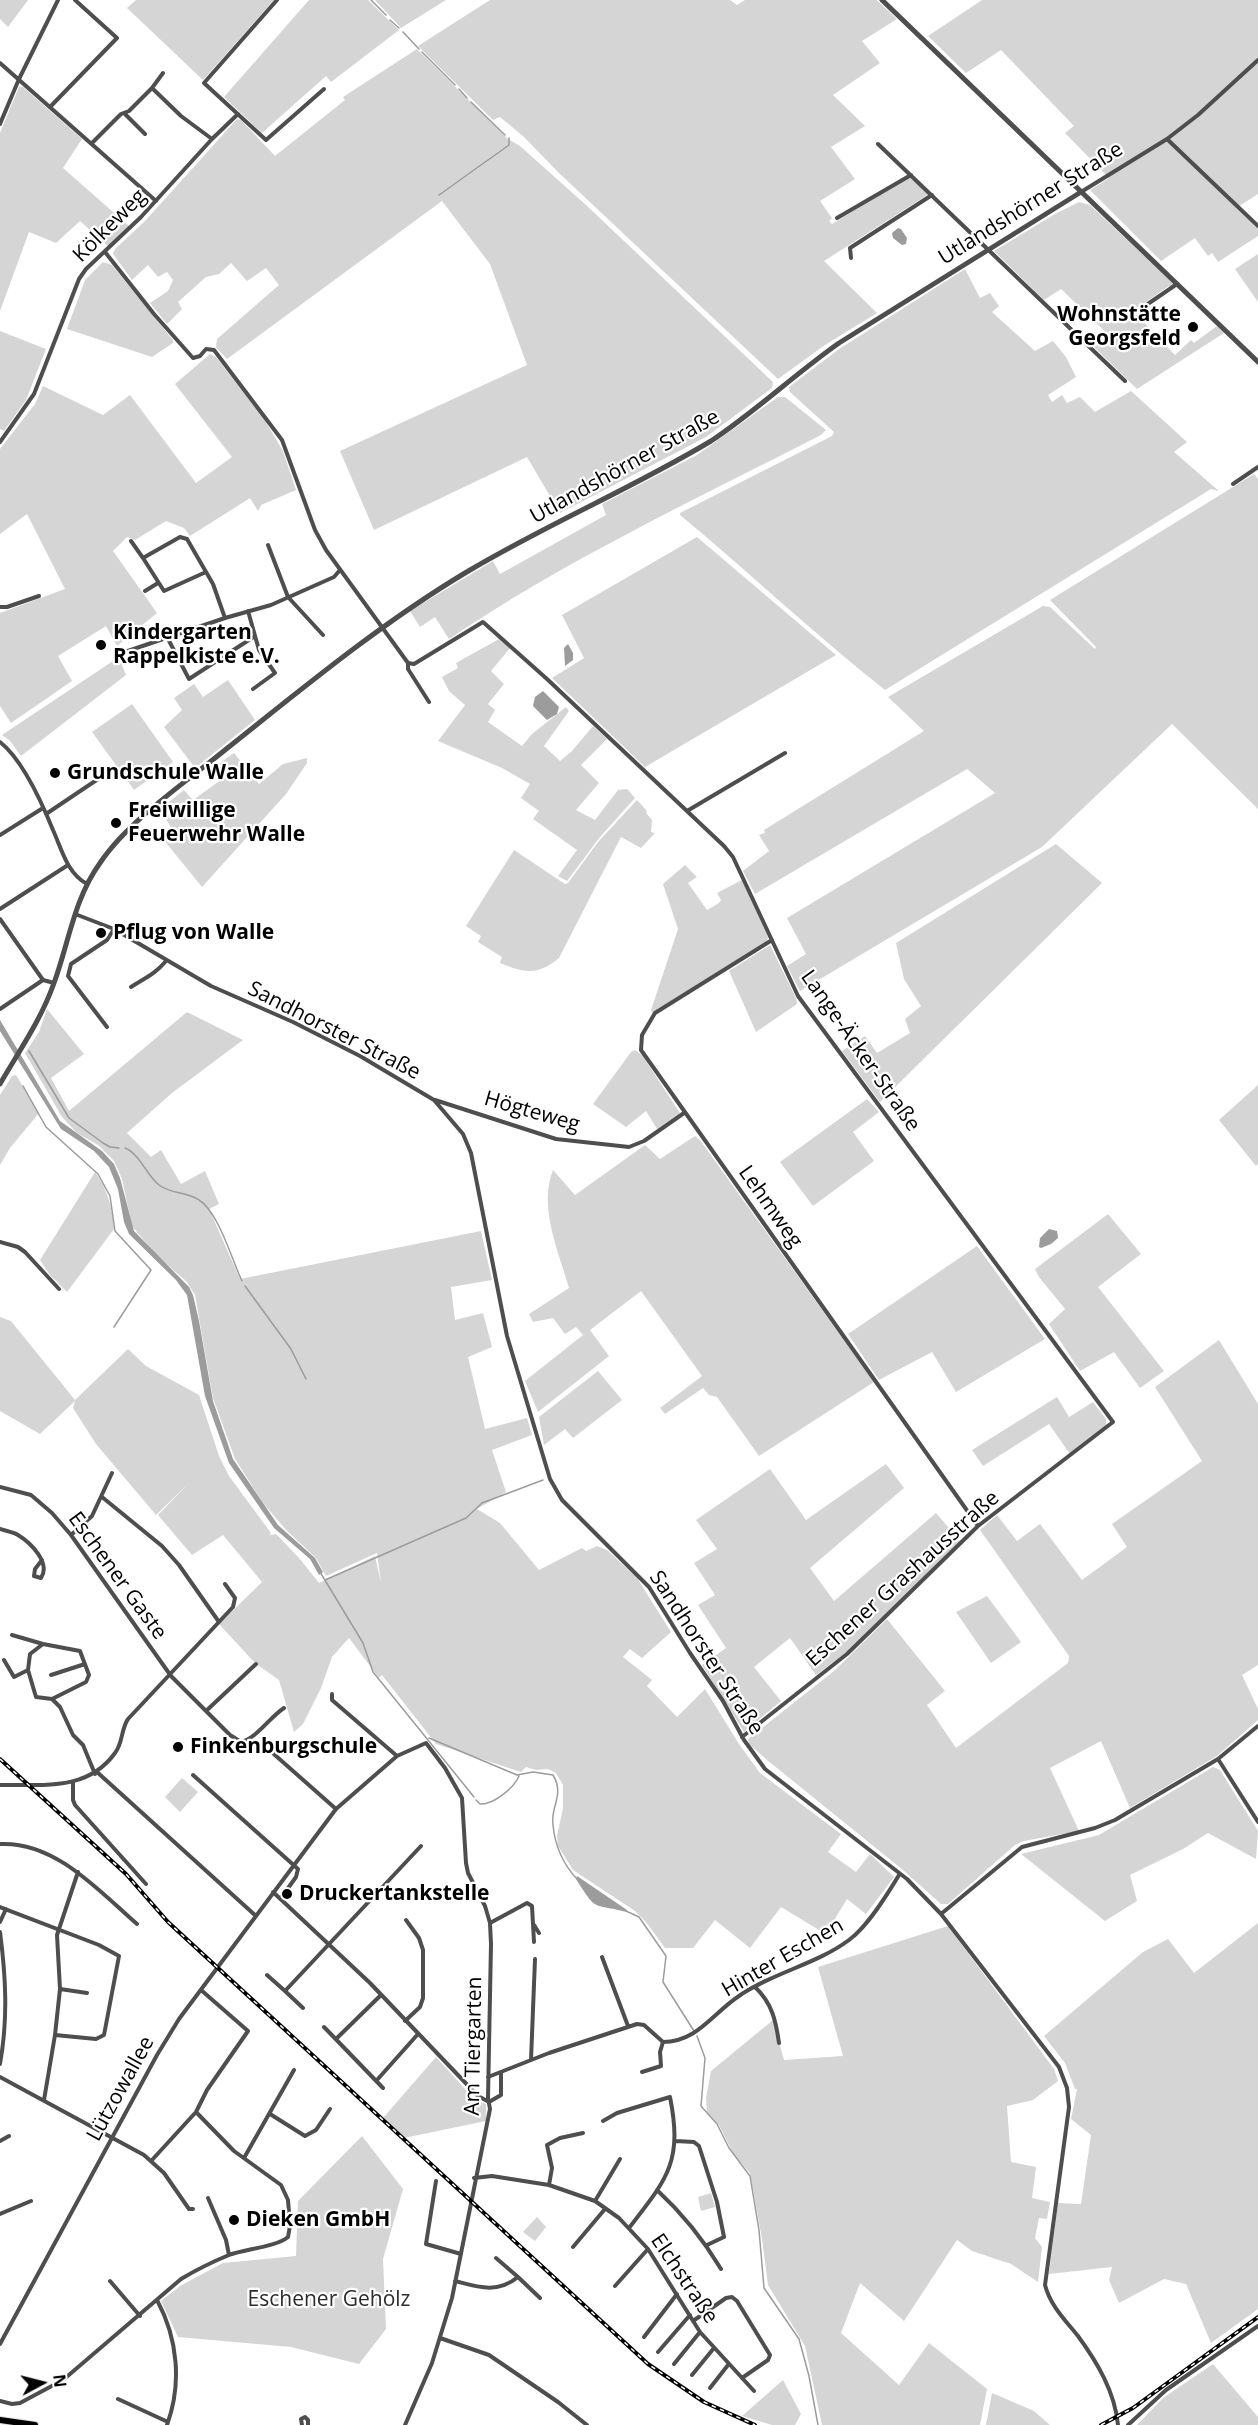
<!DOCTYPE html>
<meta charset="utf-8">
<style>
body{margin:0}
#map{position:relative;width:1258px;height:2425px;overflow:hidden;background:#fff;font-family:"Open Sans",sans-serif}
canvas{display:block}
.north{position:absolute;left:12px;top:2353px;width:60px;height:60px;-webkit-text-stroke:4px #fff;paint-order:stroke;rotate:83deg;font-size:16px;font-weight:700;line-height:24px;text-align:center;color:#000}
.north::after{content:'';display:block;margin:auto;width:21px;height:27px;background:#000;clip-path:polygon(50% 0,100% 100%,50% 72%,0 100%)}
</style>
<div id="map">
<canvas width="1258" height="2425"></canvas>
<div class="north">N</div>
</div>
<script>
const c = document.querySelector('canvas').getContext('2d');
c.lineJoin = 'round';
function fill(path, color) {
  c.fillStyle = color;
  c.fill(path, 'evenodd');
}
function trace(path, color, width, dash) {
  c.strokeStyle = color;
  c.lineWidth = width;
  c.lineCap = dash ? 'butt' : 'round';
  c.setLineDash(dash || []);
  c.stroke(path);
}
function label(font, color, halo, rows, align = 'center') {
  c.font = font + ' "Open Sans",sans-serif';
  c.lineWidth = 4.5;
  c.setLineDash([]);
  c.textBaseline = 'middle';
  c.strokeStyle = halo;
  c.fillStyle = color;
  for (const [text, x, y, turn = 0] of rows) {
    c.save();
    c.translate(x, y);
    c.rotate((+turn || 0) * Math.PI / 180);
    c.textAlign = isNaN(turn) ? turn : align;
    if (halo) c.strokeText(text, 0, 0);
    c.fillText(text, 0, 0);
    c.restore();
  }
}
fill(new Path2D(`
 M0 0H28L8 27 0 19Z
 M136 0H274L203 80 127 8Z
 M309 0H368L399 30 331 82 326 76 262 133 224 97Z
 M375 0H446L401 28Z
 M490 0H730L737 5 745 0H877L897 19 862 41 880 63 833 95 865 126 831 147 855 179 820 201 832 218 829 221 832 224 909 177 929 194 824 261 877 313 825 345 778 379 559 173 524 137 500 117 493 120 418 46Z
 M982 0H1258V194L1236 208 1258 229V236L1218 262 1212 253 1208 256 1195 238 1161 261 1090 190 1109 178 1065 133 1074 126 1001 50 966 73 928 36Z
 M417 49 508 139 520 146 586 205 773 382 772 388 706 437 560 513 527 457 374 530 340 451 527 365 490 264 442 201 227 359 216 347 217 339 279 285 266 268 247 281 231 263 219 274 206 277 178 302 182 309 167 324 150 303 168 291 173 280 167 272 158 277 148 265 132 280 113 254 115 249 145 221 237 119 241 120 275 156 345 100 343 97Z
 M19 87H23L82 139 63 168 129 226 108 246 80 221 56 243 29 232 0 311V133Z
 M1079 202 1090 205 1173 283 1171 288 1169 286 1133 311 1175 355 1191 340 1194 343 1217 326 1224 333 1137 389 1094 347 1110 336 1061 289 1044 300 994 251 1055 214Z
 M1258 254V302L1235 269Z
 M103 262 112 265 173 340V343L152 357 67 329 85 280Z
 M965 269 980 298 990 293 999 306 992 312 1035 351 1053 341 1066 357 1076 377 1048 395 1052 402 1062 395 1067 403 1080 397 1095 412 1131 391 1187 442 1174 452 1219 491 1211 489 885 690C814 634 749 572 680 515V513L832 436 834 432 790 392 789 387 839 349Z
 M0 331 46 349 26 400 4 431 0 429Z
 M210 354 216 357 264 419 283 451 296 490 261 505 258 511 250 498 190 536 184 528 166 521 135 540 127 537 113 551 157 613 117 646 106 626 58 656 72 681 11 723 0 706V613L65 589 27 514 0 534V449L35 404 43 386 103 415 130 395 196 483 232 457 175 384Z
 M778 397H785L826 430 821 435C696 499 566 560 449 639L435 617 420 627 410 611 493 561 500 574 606 515 602 504 697 455Z
 M1254 474 1258 479V809L1172 724 1042 847 800 991 787 966 806 954 787 918 995 793 967 769 755 894 743 871 769 851 759 835 765 833 764 830 924 731 888 697 1043 606 1050 607 1095 649 1096 647 1050 600Z
 M697 537 836 655 645 767 552 678 584 658 562 615Z
 M499 639 510 648 491 671 504 684 488 704 495 710 488 722 522 746 532 734 566 707 569 711 544 746 560 761 572 751 593 726 607 739 581 765 599 783 576 810 595 820 618 790 627 789 635 798 600 837 567 881 558 876 577 850 533 819 539 811 521 798 530 784 502 768 438 741 465 705 449 691 442 677 458 668 456 663Z
 M116 659 120 660 126 675 21 756 10 741 2 735Z
 M228 680 255 720 195 768 164 727 182 710 174 698 194 684 203 697Z
 M132 704 173 762 134 790 92 732Z
 M234 753 259 784 283 764 307 758V763L286 794 202 887 163 839 173 831 160 809 184 790 193 800 221 780 214 767Z
 M637 800 647 811 646 813 652 820 651 832 655 833 641 848 621 837 559 958C537 976 525 973 500 963L502 957 478 942 481 936 466 926 514 850 565 884 568 883 598 842Z
 M1056 844 1102 883 880 1102 842 1051 865 1036 877 1053 910 1033 905 1019 921 1006 904 979 896 943Z
 M685 865 697 877 688 883 707 910 719 903 721 900 717 893 742 880 768 937 767 941 652 1013 651 1010 678 929 663 884Z
 M770 945 796 998 797 1004 756 1032 729 971Z
 M47 1009 84 1054 51 1078 69 1111 187 1012 243 1040 172 1093 127 1133 151 1157 161 1150 181 1184 205 1171 219 1204 209 1209 240 1279 481 1231 492 1280 451 1287 455 1320 483 1313 492 1347 468 1357 485 1429 527 1418 532 1435 492 1450 506 1492 477 1509 500 1523 539 1570 582 1548 586 1551 597 1546 607 1550 637 1578 671 1632 642 1658 630 1649 623 1657 652 1680 647 1686 677 1717 705 1689 739 1744 760 1773 841 1834 828 1852 856 1872 870 1854 894 1877 866 1914 847 1899 836 1917 829 1936 781 1907 750 1948 715 1920 693 1948H665L646 1922 635 1911 573 1870 558 1846 557 1836 563 1808V1785L556 1773 548 1769 536 1770 526 1767 521 1772 436 1744 382 1675 379 1678 349 1638 332 1657 321 1688 303 1724 294 1732 279 1680 255 1663 219 1624 262 1582 223 1535 192 1555 158 1515 190 1482 156 1515 96 1444 73 1408 75 1401 40 1434 0 1411V1317L11 1321 75 1400 128 1349 146 1366 199 1395 219 1456 229 1476 271 1533 269 1535 276 1534 300 1559 319 1583 375 1556 381 1583 377 1553 326 1576 316 1558 287 1531 263 1503 235 1459 213 1398 195 1295 186 1281 155 1254 132 1226 122 1179 114 1161 98 1145 77 1133 62 1117 25 1053 39 1032Z
 M635 1050 642 1055 680 1113 657 1129 646 1111 626 1127 593 1104 631 1052Z
 M16 1075 39 1113 10 1148 0 1165V1095L12 1076Z
 M1258 1085V1164L1256 1166 1219 1120Z
 M867 1099 879 1112 853 1132 874 1161 813 1206 780 1162Z
 M695 1136 700 1140 874 1382 759 1456 717 1397 709 1395 703 1388 665 1414 660 1408 702 1376 641 1291 590 1330 609 1356 538 1412 525 1381 583 1335 576 1327 565 1334 553 1318 533 1322 529 1314 569 1288C559 1252 538 1207 553 1170L575 1195 645 1145 660 1159Z
 M95 1172C108 1190 112 1207 114 1229L67 1292 50 1275 40 1260Z
 M1108 1214 1141 1254 1098 1287 1164 1371 1140 1388 1114 1352 1080 1371 1049 1324 1065 1309 1039 1277 1035 1269Z
 M977 1246 1045 1339 956 1392 932 1352 879 1380 848 1334Z
 M1219 1340 1258 1404V1665L1242 1675 1258 1709V1720L1217 1756 1130 1808 1101 1741 1050 1768 1079 1831 1024 1841 1015 1845 948 1904H941L903 1870 767 1760 749 1744 748 1739 834 1671 887 1619 945 1691 927 1705 956 1748 1068 1663 1069 1656 980 1530 997 1515 1017 1541 1040 1524 1082 1580 1127 1547 1112 1524 1202 1461 1155 1387Z
 M598 1371 622 1400 573 1438 565 1429 544 1445 539 1417Z
 M1057 1397 1069 1417 1093 1402 1106 1419V1426L1070 1454 1049 1424 983 1466 972 1450Z
 M886 1464 904 1488 810 1568 834 1601 936 1513 960 1541 845 1653 816 1675 790 1638 754 1667 781 1701 744 1732 702 1665 726 1648 698 1605 715 1595 694 1563 717 1549 696 1520 770 1469 806 1520Z
 M987 1596 1021 1642 991 1663 956 1612Z
 M1213 1767 1220 1770 1258 1831 1256 1859 1208 1833 1183 1849 1130 1875 1137 1901 1105 1921 1021 1854 1099 1835Z
 M182 1778 198 1792 180 1812 165 1797Z
 M1258 1923V2309L1211 2343 1186 2284 1164 2279 1119 2303 1109 2280 1112 2267 1049 2274 1058 2203 1081 2204 1091 2135 1071 2119 1077 2089H1075L1065 2063 1044 2036 1143 1952 1168 1939 1194 1973Z
 M948 1926 1054 2069 1058 2081 1033 2100 1007 2106 1011 2162 1036 2167 1032 2198 1050 2202 1047 2219 1039 2218 1035 2238 1042 2247 1038 2282 1011 2264 972 2251 957 2240 904 2321 860 2283 841 2333 899 2385 929 2343 987 2389 980 2425H822L805 2346 768 2285 762 2239 750 2173 733 2153 719 2125 707 2112 706 2098 711 2071 773 2020 784 2060 843 2056 818 1967Z
 M436 2057 475 2100 486 2104V2121L404 2138 383 2118Z
 M362 2136 403 2189 383 2259 386 2329 359 2364 291 2347 178 2337 161 2301 180 2286 223 2263 296 2256 298 2201Z
 M711 2193 715 2207 701 2211 698 2197Z
 M537 2217 546 2227 535 2241 523 2232Z
 M1213 2364 1258 2417V2425H1137L1163 2398Z
 M783 2380 801 2414 795 2425H772L742 2416Z
 M992 2393 1034 2411 1050 2425H986Z`), '#d5d5d5');
fill(new Path2D(`
 M898 228 901 229 907 238 906 244 902 245 893 238 892 233Z
 M568 644 573 653V660L565 666 564 648Z
 M543 691 559 707 557 714 547 720 533 706 535 697Z
 M0 1020 60 1121 102 1151 114 1164 120 1178 134 1231 189 1287 193 1295 199 1321 213 1401 233 1459 278 1525 315 1558 323 1572 319 1575 310 1559 274 1528 229 1463 205 1396 187 1295 176 1280 129 1234 124 1222 118 1189 109 1167 94 1151 61 1129 0 1031Z
 M1049 1229 1057 1231 1058 1238 1051 1244 1041 1248 1039 1247 1040 1238Z
 M577 1876 627 1910V1912C591 1903 597 1912 576 1879Z`), '#9c9c9c');
trace(new Path2D(`
 M371 0 386 15
 M390 20 399 28
 M403 32 419 49
 M422 52 455 85
 M459 89 467 98
 M471 102 505 135
 M439 195 509 145V138
 M29 1051 69 1118 103 1143 110 1147 119 1148
 M23 1086 46 1127 98 1174 110 1196 115 1231 151 1270 114 1327
 M125 1148C140 1154 147 1176 159 1185 171 1194 187 1192 199 1200 218 1211 232 1260 242 1281
 M245 1286 291 1349 306 1379
 M320 1572 363 1643 373 1672 474 1797
 M325 1580 466 1518 482 1503 543 1480
 M429 1738 517 1775 533 1772 553 1775C565 1795 550 1807 553 1825 555 1846 562 1863 577 1879
 M476 1800 480 1804C493 1805 514 1788 519 1776
 M626 1911 639 1917 666 1956 663 1982 694 2031
 M697 2036 705 2058 701 2106 717 2124 729 2148 750 2176 759 2230 764 2288 799 2339 809 2376 818 2425`), '#9c9c9c', 1.5);
const primary = new Path2D(`
 M0 2420 35 2425`);
trace(primary, '#dbdbdb', 8);
trace(new Path2D(`
 M277 0 204 83 266 140 324 89
 M0 63 156 201
 M152 88 163 73
 M50 107 117 38 75 0
 M124 113 145 134
 M0 124 19 79 58 0
 M1167 139 1258 226
 M92 143 121 114 129 111 152 88 181 116 212 139
 M878 144 1125 381
 M1081 192 1167 139 1198 115 1258 60
 M837 218 911 175
 M105 252 154 314 193 358 200 356 206 349 214 350 282 440 315 530 326 550 408 663 414 664 483 622 547 679 724 846 733 857 798 996 1113 1422 978 1526 847 1654 742 1737
 M851 258 850 248 932 195
 M1139 310 1177 284
 M0 442 34 394 79 279 86 269 141 217 212 139 238 114
 M1233 484 1258 467
 M131 541 143 558
 M268 545 288 597 323 635
 M206 572 164 591 143 558 180 537 187 539 213 584 225 618
 M145 591 158 583
 M0 607H7L39 596
 M248 611 259 650 275 673 253 689
 M167 637 189 679 255 636
 M116 655 225 618 271 605 334 577 340 570
 M408 663V669L429 702
 M0 742C23 760 42 803 53 830 62 850 67 873 87 884
 M687 811 785 753
 M46 814 107 773
 M0 835 43 808
 M0 909 68 865
 M75 914 114 929 211 986 293 1022 360 1056 434 1100 463 1134 471 1153 507 1336 550 1479 562 1500 649 1587 690 1653 723 1701 744 1740 765 1769 907 1879 941 1914 1059 2067 1067 2088 1069 2107 1045 2285C1050 2305 1065 2320 1078 2336 1097 2362 1115 2392 1118 2425
 M0 919 43 980 54 983
 M772 940 655 1013 642 1035 641 1050 978 1526
 M131 987C146 977 154 975 166 961
 M0 1009 43 980
 M107 1027 68 976 71 964 107 940 114 929
 M435 1100 556 1139 629 1147 644 1141 684 1113
 M0 1242 18 1247 25 1252 59 1289
 M0 1487 31 1495 52 1513 71 1535 171 1676 230 1735 241 1742C257 1738 270 1717 284 1708
 M102 1497 162 1546 179 1565 219 1622
 M0 1529C6 1531 13 1532 18 1535 31 1543 51 1563 41 1578L34 1576 35 1569 42 1560
 M71 1535 92 1516 112 1473
 M12 1635 43 1644 80 1651 89 1675 86 1682 52 1699 60 1707 73 1735 83 1745 95 1774
 M43 1644 30 1654 28 1670 36 1697 52 1699
 M4 1660 14 1677 28 1670
 M51 1675 85 1664
 M332 1694V1700L397 1756
 M206 1711 256 1664
 M264 1751 267 1748 336 1809
 M1218 1759 1258 1822
 M97 1772 256 1916
 M193 1775 298 1869 296 1877 281 1898
 M73 1782V1800L75 1805 146 1884
 M0 1785C42 1784 87 1792 115 1753 123 1743 121 1729 128 1719L233 1607 235 1598 225 1584
 M0 1844C55 1841 99 1891 137 1924
 M273 1892 370 1983 478 2096 489 2102 501 2095V2072
 M0 1907 99 1945 119 1956 104 2035 96 2039 55 2035
 M941 1914 1022 1847 1095 1828 1115 1820 1218 1759 1258 1726
 M0 1922 6 1909
 M490 1923 527 1903 532 1906 534 1942
 M534 1925 539 1933
 M0 1932C6 1978 8 2019 0 2064
 M602 1957 628 2026
 M267 1975 285 1991 421 1846
 M755 1987C772 2003 776 2021 779 2043
 M60 1989 87 1993
 M285 1991 303 2008
 M405 2021 420 2007 423 1998V1950L419 1938 406 1920
 M324 2027 383 2088
 M336 2039 381 1995
 M531 2060 535 1959
 M642 2072 661 2066 660 2052 663 2042
 M0 2077 144 2155 164 2173 189 2209H193
 M488 2077 549 2053 637 2024 644 2025 663 2042C697 2042 713 2013 739 1996 772 1973 817 1964 849 1940 868 1926 887 1895 899 1875
 M377 2080 418 2034
 M44 2100 55 2035 60 1989 57 1935 78 1872
 M270 2114 305 2136 316 2130 330 2109
 M603 2121 617 2113 670 2097C683 2162 667 2179 629 2228
 M0 2141 9 2136
 M676 2141 694 2142 699 2146 717 2202 724 2237 707 2245
 M244 2158 294 2070
 M152 2160 196 2112 207 2090 248 2031 201 1990
 M474 2178 492 2176 549 2185 595 2201 619 2218 648 2249 700 2332 754 2391
 M436 2181 426 2244 461 2254
 M549 2185 552 2168 547 2145 560 2138 583 2133
 M657 2190C683 2214 703 2239 721 2269
 M208 2198 226 2240 229 2255
 M595 2201 620 2159
 M0 2214 31 2201
 M573 2247 605 2209
 M496 2258 518 2277
 M110 2281 140 2316
 M455 2281C478 2287 497 2294 518 2277L540 2298
 M615 2286 648 2249
 M157 2300C178 2339 182 2384 167 2425
 M693 2321 726 2298 732 2297 737 2301 770 2355 768 2360 742 2378
 M644 2337 677 2294
 M440 2338 489 2355 558 2402 587 2425
 M0 2344 157 2055 179 2019 336 1809 397 1756 426 1743 445 1768 462 1798 466 1863 468 1873 485 1906 490 1923 491 1944 488 2098 490 2109 452 2298 432 2363 405 2425
 M658 2352 690 2315
 M674 2364 700 2332
 M692 2375 714 2348
 M710 2388 728 2365
 M118 2399 168 2422
 M0 2401 12 2404 20 2403 63 2380 181 2279C196 2270 212 2262 229 2255 245 2249 276 2247 288 2237L290 2226 288 2200 281 2185 234 2151 196 2112
 M302 2425 301 2419 305 2417 308 2420V2425
 M1128 2425 1166 2390 1258 2326`), '#4e4e4e', 4);
trace(new Path2D(`
 M882 0 1258 362
 M0 1084C19 1051 41 1020 54 983 69 942 74 899 100 863 128 821 186 782 225 750 303 688 380 624 465 573 545 525 631 489 711 441 756 411 795 374 839 343L1081 192`), '#4e4e4e', 5);
trace(primary, '#000', 6);
const rail = new Path2D(`
 M0 1759 126 1874 168 1922 648 2364 704 2402 755 2425
 M1101 2425 1133 2408 1258 2317`);
trace(rail, '#000', 4);
trace(rail, '#fff', 1.5, [4.5]);
for (const [x, y, r, color] of [
 [1193,327,6,"#000"],
 [101,645,6,"#000"],
 [55,773,6,"#000"],
 [116,823,6,"#000"],
 [101,933,6,"#000"],
 [178,1747,6,"#000"],
 [287,1894,6,"#000"],
 [234,2220,6,"#000"]
]) {
  const dot = new Path2D();
  dot.arc(x, y, r, 0, 2 * Math.PI);
  c.fillStyle = color;
  c.fill(dot);
  trace(dot, '#fff', 2);
}
label('21px', '#000', '#fff', [
 ["Utlandshörner Straße",1031,204,-32],
 ["Kölkeweg",110,226,-45],
 ["Utlandshörner Straße",625,467,-29],
 ["Sandhorster Straße",334,1031,27],
 ["Lange-Äcker-Straße",860,1051,55],
 ["Högteweg",532,1112,16],
 ["Lehmweg",770,1207,55],
 ["Eschener Gaste",117,1576,54],
 ["Eschener Grashausstraße",903,1579,-42],
 ["Sandhorster Straße",706,1653,57],
 ["Hinter Eschen",783,1958,-30],
 ["Am Tiergarten",474,2046,-89],
 ["Lützowallee",121,2089,-61],
 ["Elchstraße",684,2279,56]
]);
label('bold 21px', '#000', '#fff', [
 ["Wohnstätte",1181,315,"right"],
 ["Georgsfeld",1181,339,"right"],
 ["Kindergarten",113,633],
 ["Rappelkiste e.V.",113,657],
 ["Grundschule Walle",67,773],
 ["Freiwillige",128,811],
 ["Feuerwehr Walle",128,835],
 ["Pflug von Walle",113,933],
 ["Finkenburgschule",190,1747],
 ["Druckertankstelle",299,1894],
 ["Dieken GmbH",246,2220]
], 'left');
label('21px', '#2c2c2c', '#fff', [
 ["Eschener Gehölz",329,2300]
]);
</script>
